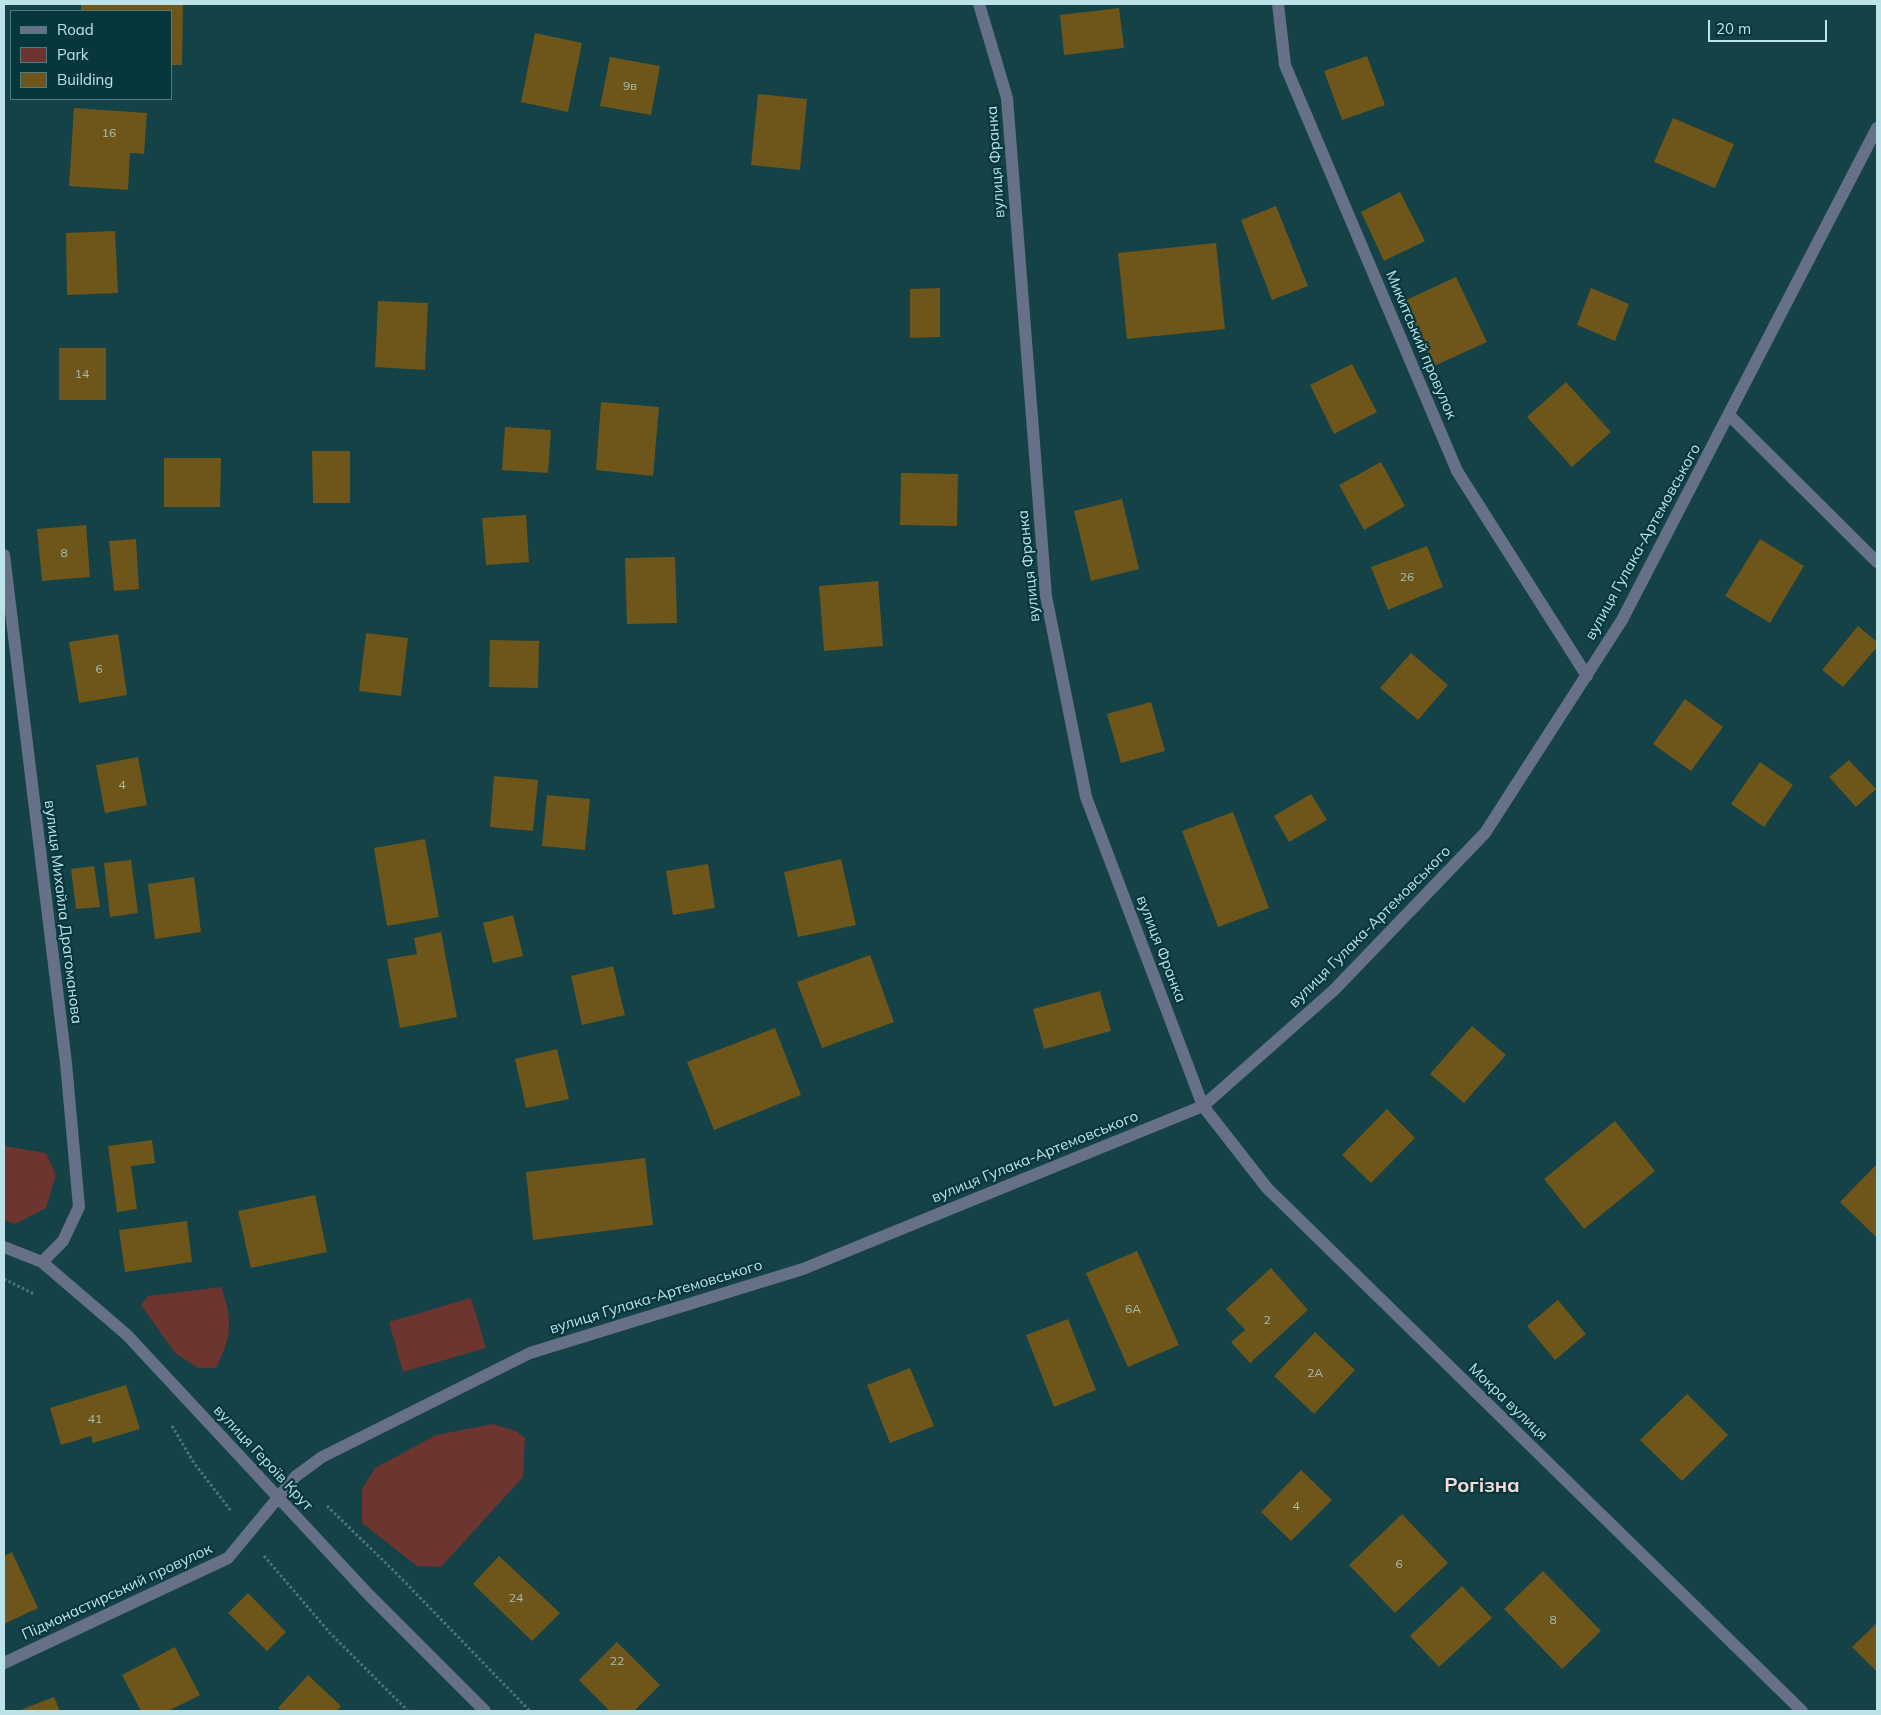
<!DOCTYPE html>
<meta charset="utf-8">
<style>
body{margin:0}
#map{position:relative;width:1881px;height:1715px;overflow:hidden;background:#144247;font-family:Mulish,sans-serif}
canvas{display:block}
.frame{position:absolute;inset:0;border:5px solid #bce3e8;pointer-events:none}
.legend{position:absolute;left:10px;top:10px;width:162px;height:90px;box-sizing:border-box;background:#06373c;border:1px solid #4f7c81;margin:0;padding:6px 9px;list-style:none;font-size:15px;color:#bce3e8}
.legend li{display:flex;align-items:center;gap:10px;height:25px}
.legend b{width:25px;border:1px solid #4f7c81}
.scale{position:absolute;left:1708px;top:20px;width:119px;height:22px;box-sizing:border-box;border:2px solid #bce3e8;border-top:0;padding-left:6px;font-size:15px;line-height:18px;white-space:nowrap;color:#bce3e8;-webkit-text-stroke:4px #06373c;paint-order:stroke}
</style>
<div id="map">
<canvas width="1881" height="1715"></canvas>
<div class="frame"></div>
<ul class="legend">
<li><b style="height:6px;background:#667086"></b>Road</li>
<li><b style="height:14px;background:#6c3530"></b>Park</li>
<li><b style="height:14px;background:#6e5519"></b>Building</li>
</ul>
<div class="scale">20 m</div>
</div>
<script>
const c = document.querySelector('canvas').getContext('2d');
c.lineJoin = 'round';
function fill(path, color) {
  c.fillStyle = color;
  c.fill(path, 'evenodd');
}
function trace(path, color, width, dash) {
  c.strokeStyle = color;
  c.lineWidth = width;
  c.lineCap = dash ? 'butt' : 'round';
  c.setLineDash(dash || []);
  c.stroke(path);
}
function label(font, color, halo, rows, align = 'center') {
  c.font = font + ' Mulish,sans-serif';
  c.lineWidth = 4.5;
  c.setLineDash([]);
  c.textBaseline = 'middle';
  c.strokeStyle = halo;
  c.fillStyle = color;
  for (const [text, x, y, turn = 0] of rows) {
    c.save();
    c.translate(x, y);
    c.rotate((+turn || 0) * Math.PI / 180);
    c.textAlign = isNaN(turn) ? turn : align;
    if (halo) c.strokeText(text, 0, 0);
    c.fillText(text, 0, 0);
    c.restore();
  }
}
fill(new Path2D(`
 M4 1146 46 1153 56 1175 46 1208 15 1224 4 1220Z
 M221 1287C233 1320 232 1337 216 1368H198L175 1353 141 1305 148 1296Z
 M471 1298 486 1348 403 1372 389 1322Z
 M493 1424 516 1431 525 1438 523 1477 441 1567 417 1566 362 1523V1489L375 1468 436 1435Z`), '#6c3530');
fill(new Path2D(`
 M81 4H183L182 65H171V11H81Z
 M1119 8 1124 48 1064 55 1060 15Z
 M535 33 582 43 568 112 521 102Z
 M1367 56 1385 105 1342 120 1324 71Z
 M610 57 660 66 651 115 600 106Z
 M758 94 807 99 800 170 751 165Z
 M74 108 147 113 144 154 130 153 128 190 69 186Z
 M1673 118 1734 144 1715 188 1654 162Z
 M1400 192 1425 241 1384 261 1361 212Z
 M1276 206 1308 286 1272 300 1241 220Z
 M115 231 118 293 67 295 66 233Z
 M1216 243 1225 329 1127 339 1118 253Z
 M1456 277 1487 342 1434 366 1404 301Z
 M940 288V337L910 338V289Z
 M1591 288 1629 304 1615 341 1577 325Z
 M378 301 428 303 425 370 375 367Z
 M59 348H106V400H59Z
 M1352 364 1377 412 1334 434 1310 385Z
 M1566 382 1611 432 1572 467 1527 417Z
 M601 402 659 407 653 476 596 470Z
 M505 427 551 430 548 473 502 470Z
 M312 451H350V503H313Z
 M164 458H221L220 507H164Z
 M1381 462 1405 506 1364 530 1339 485Z
 M901 473 958 474 957 526 900 525Z
 M1122 499 1139 569 1091 581 1074 511Z
 M526 515 529 562 486 565 482 518Z
 M86 525 90 577 42 581 37 529Z
 M136 539 139 589 114 591 109 541Z
 M1760 539 1804 566 1770 623 1725 596Z
 M1427 546 1443 587 1388 610 1371 567Z
 M675 557 677 623 627 624 625 558Z
 M878 581 883 646 824 651 819 586Z
 M1858 626 1877 642V647L1843 687 1822 670Z
 M366 633 408 638 401 696 359 691Z
 M118 634 127 695 79 703 69 642Z
 M490 640 539 641 538 688 489 687Z
 M1411 653 1448 685 1418 720 1380 688Z
 M1685 699 1723 727 1691 771 1653 744Z
 M1151 702 1165 751 1121 763 1107 714Z
 M138 757 147 805 105 813 96 765Z
 M1849 760 1876 789 1856 807 1829 777Z
 M1760 762 1793 785 1764 827 1731 804Z
 M494 776 538 780 533 831 490 827Z
 M1311 794 1327 820 1289 842 1274 816Z
 M547 795 590 799 585 850 542 846Z
 M1233 812 1269 908 1218 927 1182 831Z
 M425 839 439 917 387 926 374 848Z
 M841 859 856 925 798 937 784 872Z
 M131 860 138 913 110 917 104 863Z
 M708 864 715 908 673 915 666 871Z
 M94 866 100 907 76 909 71 869Z
 M194 877 201 932 155 939 148 884Z
 M513 915 523 956 493 963 483 923Z
 M441 932 457 1017 400 1028 387 959 417 954 414 938Z
 M870 955 894 1022 822 1048 797 982Z
 M613 966 625 1015 582 1025 571 976Z
 M1100 991 1111 1031 1044 1049 1033 1009Z
 M1472 1026 1506 1055 1464 1103 1430 1074Z
 M775 1028 801 1095 714 1130 687 1062Z
 M557 1049 569 1099 526 1108 515 1059Z
 M1387 1109 1415 1138 1371 1183 1342 1155Z
 M1615 1121 1655 1171 1584 1229 1544 1179Z
 M152 1140 155 1163 131 1166 137 1209 117 1212 108 1146Z
 M645 1158 653 1225 533 1240 526 1172Z
 M1877 1164V1238L1840 1202Z
 M315 1195 327 1252 251 1268 238 1211Z
 M187 1221 192 1262 125 1272 119 1230Z
 M1137 1251 1179 1345 1128 1367 1086 1273Z
 M1271 1268 1308 1310 1250 1363 1231 1342 1245 1330 1226 1309Z
 M1558 1300 1586 1334 1555 1360 1527 1326Z
 M1068 1319 1096 1390 1054 1407 1026 1335Z
 M1315 1332 1355 1370 1314 1414 1274 1376Z
 M910 1368 934 1426 890 1443 867 1385Z
 M126 1385 140 1429 93 1443 91 1436 61 1445 50 1408Z
 M1687 1394 1728 1435 1682 1481 1640 1440Z
 M1301 1470 1332 1500 1291 1541 1261 1512Z
 M1402 1514 1448 1563 1395 1613 1349 1565Z
 M12 1552 38 1608 4 1624V1556Z
 M499 1556 560 1613 532 1641 473 1584Z
 M1543 1571 1601 1631 1562 1669 1504 1609Z
 M1462 1586 1492 1618 1439 1667 1410 1636Z
 M248 1593 286 1632 267 1651 228 1613Z
 M1877 1623V1672L1852 1647Z
 M617 1642 660 1685 634 1711H610L579 1680Z
 M175 1647 200 1695 168 1711H141L122 1675Z
 M308 1675 341 1706 337 1711H282L278 1708Z
 M54 1697 60 1711H18Z`), '#6e5519');
trace(new Path2D(`
 M4 1279 34 1294
 M172 1426 194 1463 231 1511
 M327 1506 396 1573 530 1711
 M264 1556 330 1633 408 1711`), '#4a767b', 3, [2.5, 2.5]);
trace(new Path2D(`
 M979 4 1007 98 1046 596 1086 797 1203 1106 1267 1188 1802 1711
 M1278 4 1285 65 1457 471 1587 676
 M1730 416 1877 562
 M4 555 66 1063 79 1207 63 1241 42 1262
 M4 1247 42 1262 127 1335 369 1595 485 1711
 M4 1663 228 1558 296 1476 322 1457 530 1353 803 1269 1203 1106 1334 990 1485 833 1622 620 1877 128`), '#667086', 12);
label('12px', '#a8c0b4', null, [
 ["9в",630,86],
 ["16",109,133],
 ["14",82,374],
 ["8",64,553],
 ["26",1407,577],
 ["6",99,669],
 ["4",122,785],
 ["6А",1133,1309],
 ["2",1267,1320],
 ["2А",1315,1373],
 ["41",95,1419],
 ["4",1296,1506],
 ["6",1399,1564],
 ["24",516,1598],
 ["8",1553,1620],
 ["22",617,1661]
]);
label('15px', '#bce3e8', '#06373c', [
 ["вулиця Франка",996,162,-94],
 ["Микитський провулок",1421,345,67],
 ["вулиця Гулака-Артемовського",1643,542,-61],
 ["вулиця Франка",1029,566,-96],
 ["вулиця Михайла Драгоманова",63,912,83],
 ["вулиця Гулака-Артемовського",1370,927,-45],
 ["вулиця Франка",1161,949,69],
 ["вулиця Гулака-Артемовського",1035,1157,-22],
 ["вулиця Гулака-Артемовського",656,1297,-17],
 ["Мокра вулиця",1508,1402,44],
 ["вулиця Героїв Крут",263,1458,47],
 ["Підмонастирський провулок",117,1592,-25]
]);
label('bold 20px', '#fddad6', '#06373c', [
 ["Рогізна",1482,1486]
]);
</script>
